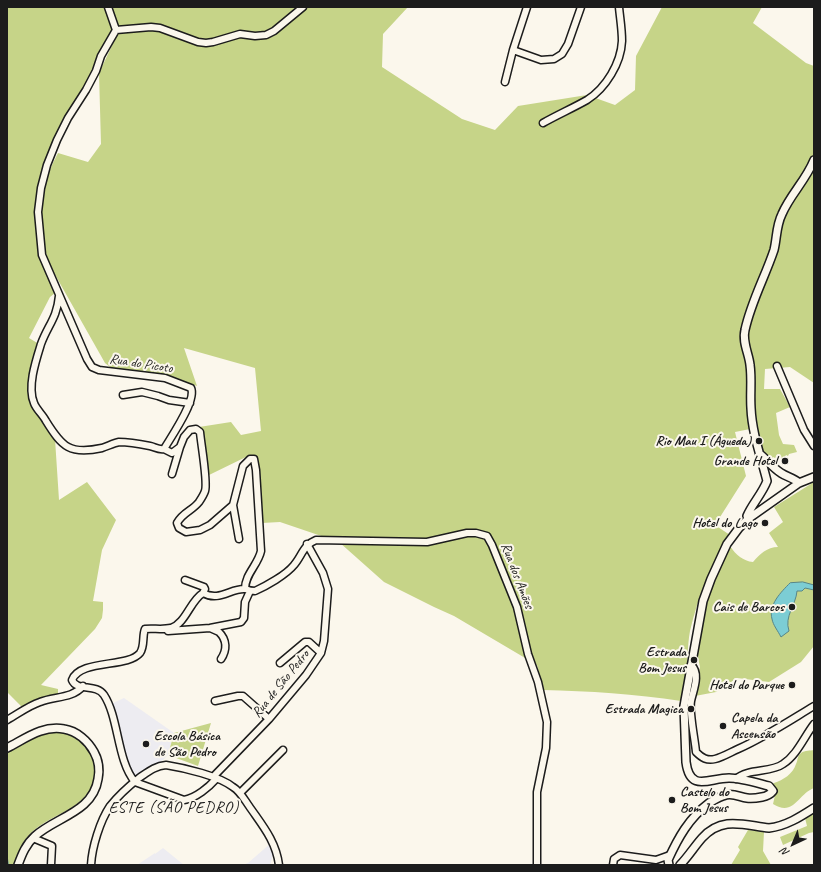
<!DOCTYPE html>
<meta charset="utf-8">
<style>
body{margin:0}
#map{position:relative;width:821px;height:872px;overflow:hidden;background:#fbf7ec;font-family:Caveat,sans-serif}
canvas{display:block}
.frame{position:absolute;inset:0;border:8px solid #1c1c1c;pointer-events:none}
.north{position:absolute;left:773px;top:824px;width:40px;height:40px;-webkit-text-stroke:3px #fbf7ec;paint-order:stroke;rotate:224deg;font-size:11px;font-weight:700;line-height:16px;text-align:center;color:#1c1c1c}
.north::after{content:'';display:block;margin:auto;width:14px;height:18px;background:#1c1c1c;clip-path:polygon(50% 0,100% 100%,50% 72%,0 100%)}
</style>
<div id="map">
<canvas width="821" height="872"></canvas>
<div class="frame"></div>
<div class="north">N</div>
</div>
<script>
const c = document.querySelector('canvas').getContext('2d');
c.lineJoin = 'round';
function fill(path, color) {
  c.fillStyle = color;
  c.fill(path, 'evenodd');
}
function trace(path, color, width, dash) {
  c.strokeStyle = color;
  c.lineWidth = width;
  c.lineCap = dash ? 'butt' : 'round';
  c.setLineDash(dash || []);
  c.stroke(path);
}
function label(font, color, halo, rows, align = 'center') {
  c.font = font + ' Caveat,sans-serif';
  c.lineWidth = 4;
  c.setLineDash([]);
  c.textBaseline = 'middle';
  c.strokeStyle = halo;
  c.fillStyle = color;
  for (const [text, x, y, turn = 0] of rows) {
    c.save();
    c.translate(x, y);
    c.rotate((+turn || 0) * Math.PI / 180);
    c.textAlign = isNaN(turn) ? turn : align;
    if (halo) c.strokeText(text, 0, 0);
    c.fillText(text, 0, 0);
    c.restore();
  }
}
fill(new Path2D(`
 M124 698 174 733 168 755 162 761 163 763 151 766 138 777 130 770 111 704Z
 M271 843 274 852 270 865H243L248 863Z
 M163 848 184 865H137L155 853V854Z`), '#edecf1');
fill(new Path2D(`
 M7 7H408L383 34 382 67 462 119 495 130 518 106 587 95 615 105 635 90 636 56 662 7H762L753 23 806 63 814 66V383L790 367 765 369 764 389H780L790 407 776 413 779 435 783 444 794 445 797 452 789 454 788 456 786 455 784 458 779 457 775 458 773 457 771 460 763 451 750 429 735 432 746 476 715 525 730 535C711 563 698 597 690 631 687 647 688 664 685 680 684 687 682 694 681 701 635 694 589 691 543 690L537 665 454 616 434 607 384 582 339 542 280 522 262 523 258 458 254 455H250L207 476 199 427 231 422 241 435 261 431 255 368 184 348 197 386 177 379 115 369 110 367 105 363 49 264C41 236 39 207 47 179 49 170 54 161 58 153L88 162 101 144 99 73 117 35V26L111 35 47 156 42 176 37 232 55 293 50 297 29 338 39 344 31 371 36 410 55 439 59 500 87 482 116 520 102 550 93 601 103 602V610L102 618 95 629 41 685 58 689V695L39 698 22 707 7 692Z
 M814 482V646L801 662 769 682 737 678 716 692 695 696 700 667 697 653 706 604 713 581 730 546C736 555 743 561 753 562 760 554 767 547 778 547L769 533 783 522 774 507Z
 M211 723 198 766 168 755 174 733Z
 M48 732C63 731 78 735 87 747 94 756 98 767 95 779 87 808 54 813 33 831 23 840 17 852 14 865H7V752L36 737Z
 M814 750V788C798 794 794 817 773 804L776 791 772 785 774 783C783 780 793 774 796 764 798 760 797 756 801 753 805 750 810 751 814 750Z
 M814 813V832L809 833 783 845 780 837 807 826 805 818Z
 M748 830 764 832 763 851 771 865H731L740 850 738 847Z`), '#c6d488');
const water = new Path2D(`
 M803 582 814 585V590L805 588 802 591H797C796 605 784 616 789 631L781 637C778 631 773 625 772 619 768 605 781 592 790 583Z`);
fill(water, '#7ccdd4');
trace(water, '#56868a', 1);
trace(new Path2D(`
 M7 857 8 864`), '#56868a', 1.5);
const minor = new Path2D(`
 M108 7 116 30
 M116 30 101 56 96 71 86 90 68 118 57 140 47 165 41 188 38 212 42 255 87 359 92 367 99 370 165 378 191 388C197 400 171 437 164 449
 M116 30 151 27 160 28 198 42 206 43 213 42 240 34 255 36 266 35 274 31 303 7
 M513 50 541 60 554 59 562 54 568 44 581 7
 M505 82 513 50 527 7
 M543 123C557 115 573 108 587 100 606 88 621 63 622 41 622 29 620 18 619 7
 M59 296C57 318 48 325 41 344 36 360 27 387 34 403 36 409 43 415 46 421 62 447 70 455 102 448 108 446 114 443 119 442 129 442 140 444 150 446 155 447 158 450 164 449
 M777 366 804 430 814 446
 M123 395 142 392 158 396 169 400 190 403
 M164 449 172 453 180 447 184 437 190 430 196 429 200 432C201 444 208 482 205 491 204 494 201 499 199 502 192 511 183 512 177 523L179 528 186 532 200 530 210 525 233 505 243 466 250 459H254L256 470 261 551C258 565 245 574 245 589
 M172 474 180 447
 M233 505 239 539
 M185 580 204 587 205 589 203 593C219 602 231 588 245 589 248 590 251 591 255 591 266 586 286 575 294 565 302 556 303 545 316 540L427 542 467 533H476L487 536 492 545 517 607 528 654 538 682 547 722 546 748 537 792V865
 M203 593C190 601 186 623 171 628 162 630 153 628 145 629 142 636 145 646 140 653 128 668 80 659 72 680 77 692 96 683 104 695 119 718 117 761 135 782L184 800C196 798 209 787 216 779
 M210 628 219 632C227 640 227 650 221 659
 M168 631 210 628 241 622 244 618 245 602 250 591
 M280 663 305 642H309L321 653
 M691 665C701 673 693 691 691 701 689 712 695 740 696 752 702 758 707 761 715 759 723 757 731 752 738 749 765 737 789 721 814 706
 M215 701 238 696H243L269 719
 M7 720C18 714 28 706 40 702 54 696 72 699 83 686
 M213 777 269 719 306 675 321 653 324 641 328 589 323 573 307 544
 M736 779C748 768 771 773 783 764 797 755 804 737 814 724
 M240 793 283 750
 M33 838 52 846 51 865
 M91 865C92 847 100 821 110 806 118 796 129 786 139 778 148 772 155 766 166 765 185 768 219 776 233 787 240 791 244 799 249 806 262 825 276 841 279 865
 M613 865 614 859 620 855 656 860 670 855`);
const major = new Path2D(`
 M761 455C768 461 773 468 781 473 787 477 794 478 799 483
 M748 519 747 516C752 504 762 494 767 481 761 457 752 433 751 408 750 393 752 379 750 365 749 354 742 342 745 330 751 302 765 277 774 250 777 238 776 226 782 214 790 195 806 180 814 160
 M7 748C25 739 42 725 64 729 77 731 88 741 94 752 99 761 100 769 98 779 93 812 56 817 35 836 26 844 22 854 18 865
 M669 865 668 860C678 838 689 818 709 803 714 800 720 796 726 795 733 793 740 797 747 798 752 799 757 798 762 797 767 796 770 795 773 791L769 786C757 783 741 778 729 778 709 778 690 793 686 762L684 706 703 601 711 579 727 544 739 528 748 519 799 483 814 477
 M680 865C688 857 694 847 702 838 722 816 743 825 769 828 786 826 800 817 814 808`);
trace(minor, '#1c1c1c', 9);
trace(major, '#1c1c1c', 10);
trace(minor, '#fbf7ec', 6);
trace(major, '#fbf7ec', 7);
for (const [x, y, r, color] of [
 [759,441,4,"#1c1c1c"],
 [785,461,4,"#1c1c1c"],
 [765,523,4,"#1c1c1c"],
 [792,607,4,"#1c1c1c"],
 [694,660,4,"#1c1c1c"],
 [792,685,4,"#1c1c1c"],
 [691,709,4,"#1c1c1c"],
 [723,726,4,"#1c1c1c"],
 [146,744,4,"#1c1c1c"],
 [672,800,4,"#1c1c1c"]
]) {
  const dot = new Path2D();
  dot.arc(x, y, r, 0, 2 * Math.PI);
  c.fillStyle = color;
  c.fill(dot);
  trace(dot, '#fbf7ec', 1.5);
}
label('14px', '#1c1c1c', '#fbf7ec', [
 ["Rua do Picoto",141,364,9],
 ["Rua dos Amões",517,576,69],
 ["Rua de São Pedro",281,684,-51]
]);
label('bold 14px', '#1c1c1c', '#fbf7ec', [
 ["Rio Mau I (Águeda)",751,441],
 ["Grande Hotel",777,461],
 ["Hotel do Lago",757,523],
 ["Cais de Barcos",784,607],
 ["Estrada",686,652],
 ["Bom Jesus",686,668],
 ["Hotel do Parque",784,685],
 ["Estrada Magica",683,709],
 ["Capela da",731,718,"left"],
 ["Ascensão",731,734,"left"],
 ["Escola Básica",154,736,"left"],
 ["de São Pedro",154,752,"left"],
 ["Castelo do",680,792,"left"],
 ["Bom Jesus",680,808,"left"]
], 'right');
c.letterSpacing = '1px';
label('16px', '#1c1c1c', '#fbf7ec', [
 ["ESTE (SÃO PEDRO)",174,808]
]);
c.letterSpacing = '0px';
</script>
